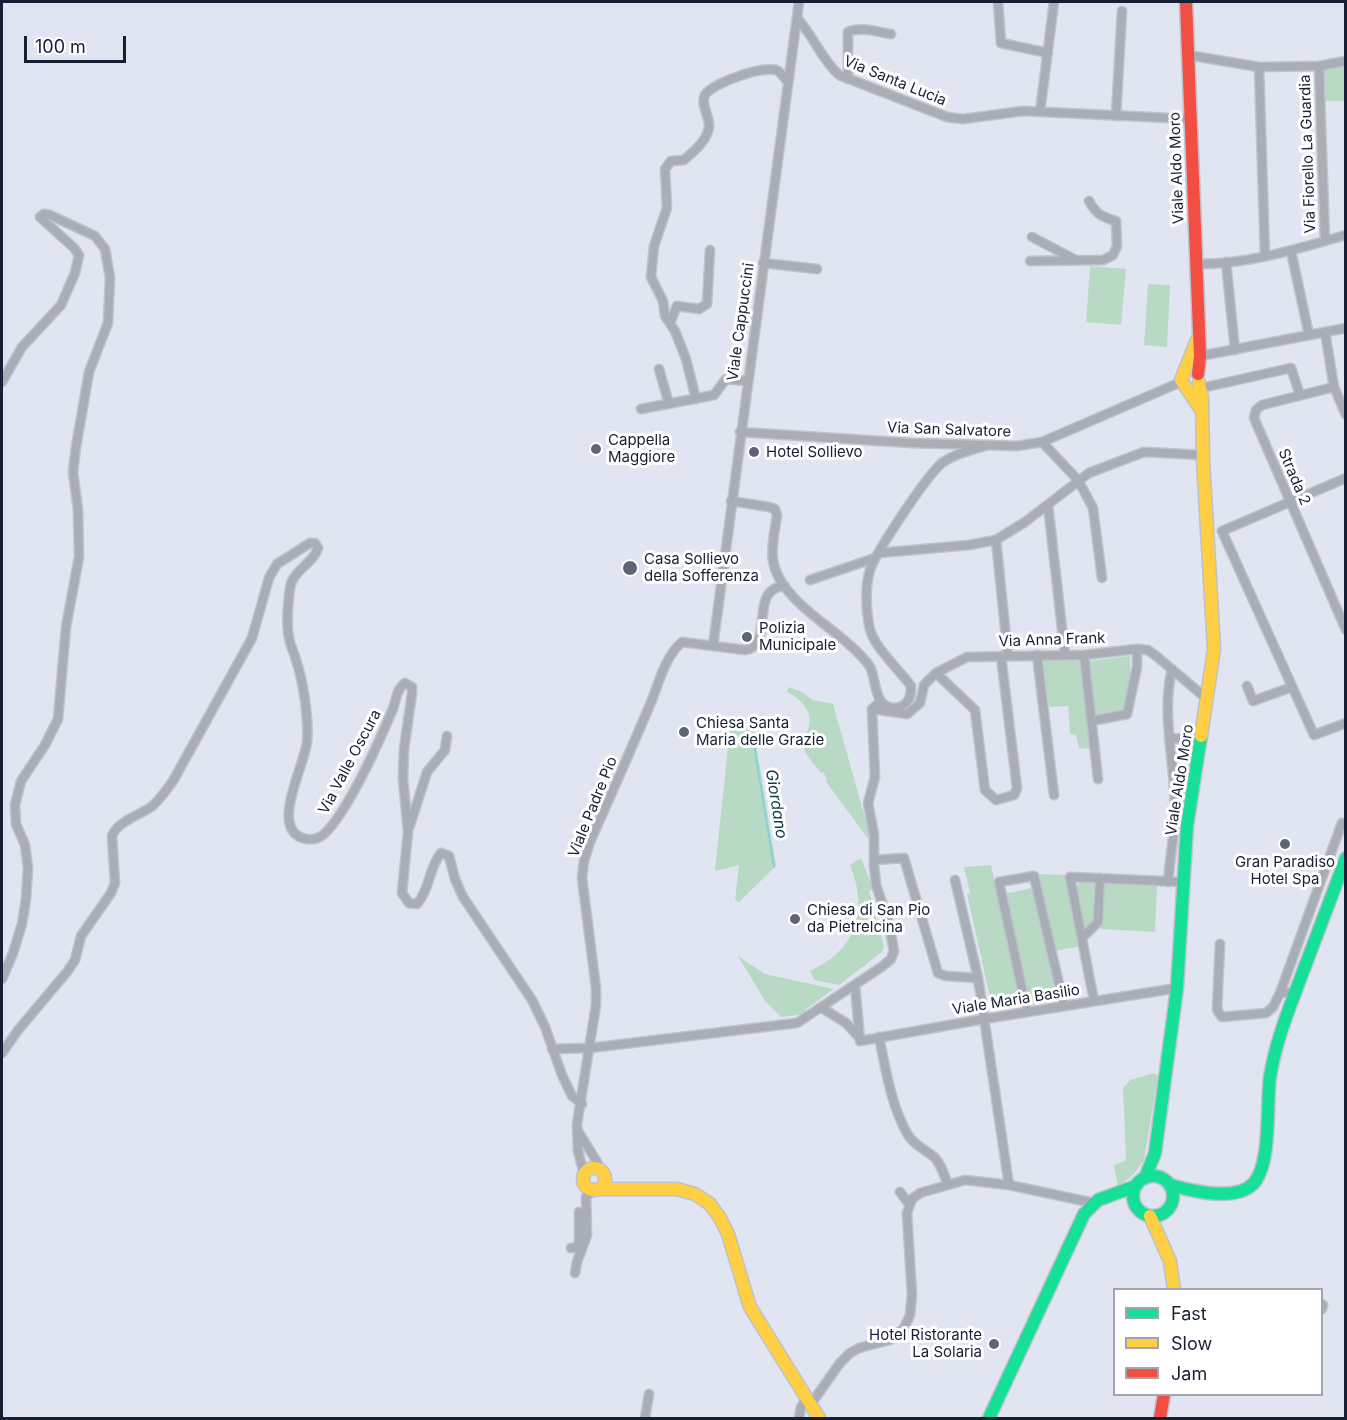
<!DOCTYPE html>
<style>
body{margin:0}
#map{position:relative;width:1347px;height:1420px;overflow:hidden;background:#e0e5f1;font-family:Inter,sans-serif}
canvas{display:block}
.frame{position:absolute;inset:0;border:3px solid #171f34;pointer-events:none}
.legend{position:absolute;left:1113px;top:1288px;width:210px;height:108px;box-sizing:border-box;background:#fff;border:2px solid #a2a5ae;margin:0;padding:8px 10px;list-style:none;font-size:18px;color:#171f34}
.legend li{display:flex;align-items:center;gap:12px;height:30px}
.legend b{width:30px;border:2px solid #a2a5ae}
.scale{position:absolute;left:24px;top:36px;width:102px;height:27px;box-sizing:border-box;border:3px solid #171f34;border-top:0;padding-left:8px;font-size:18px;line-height:21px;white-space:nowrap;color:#171f34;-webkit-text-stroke:4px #fff;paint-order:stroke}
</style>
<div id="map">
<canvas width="1347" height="1420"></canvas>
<div class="frame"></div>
<ul class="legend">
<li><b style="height:8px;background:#16e098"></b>Fast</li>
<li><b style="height:8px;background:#ffcf43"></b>Slow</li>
<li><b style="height:8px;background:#f24e42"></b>Jam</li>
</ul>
<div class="scale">100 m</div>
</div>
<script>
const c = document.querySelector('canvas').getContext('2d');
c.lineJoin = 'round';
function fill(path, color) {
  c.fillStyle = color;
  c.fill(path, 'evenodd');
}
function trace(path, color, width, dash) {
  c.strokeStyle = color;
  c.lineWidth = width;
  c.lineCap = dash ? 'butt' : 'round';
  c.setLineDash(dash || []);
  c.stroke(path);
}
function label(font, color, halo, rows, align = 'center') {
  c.font = font + ' Inter,sans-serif';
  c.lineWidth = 6;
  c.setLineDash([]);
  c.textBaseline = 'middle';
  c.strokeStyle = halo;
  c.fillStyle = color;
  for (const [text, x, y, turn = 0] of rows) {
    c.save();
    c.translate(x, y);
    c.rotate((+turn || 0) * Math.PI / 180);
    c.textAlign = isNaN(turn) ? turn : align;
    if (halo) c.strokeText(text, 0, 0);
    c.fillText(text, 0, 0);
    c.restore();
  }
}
fill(new Path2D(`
 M1339 64 1340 67H1345V101H1324V69Z
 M1090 266 1126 269 1121 325 1086 322Z
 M1148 284 1170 285 1167 347 1144 345Z
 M1130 656V678L1124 711 1095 716 1089 661Z
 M1043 661H1081L1091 749 1079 748 1076 735 1070 734 1068 706 1049 707Z
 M788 687 800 691 813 700 833 704 870 835 869 840 827 783 826 780 827 779 823 772 821 773C815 765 803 753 803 744 802 738 808 732 809 726 813 710 800 699 787 692Z
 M753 725 776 866 739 902 735 900 739 865 715 871 730 727 752 729Z
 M861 858 873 889 869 891 884 946 882 952 839 985 814 980 810 971C856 950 869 912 850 865Z
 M991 865 1020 999 992 1006 967 894 970 893 964 867Z
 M1038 874 1065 875 1081 946 1055 951 1037 877Z
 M1080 882H1092L1097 887 1096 920 1085 930 1075 888Z
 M1103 883 1157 886 1155 932 1101 929Z
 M1032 888 1057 1001 1030 1005 1005 894Z
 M738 956 765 974 834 989 805 1010V1014L781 1017 765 1001Z
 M1154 1073 1158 1077 1144 1160 1134 1174 1118 1187 1114 1165 1124 1161 1126 1158 1123 1088 1130 1080Z`), '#b8dac4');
trace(new Path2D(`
 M754 745 774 867`), '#89cfdd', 2);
const street = new Path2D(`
 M998 2 1001 43 1048 53
 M797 18C813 35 821 59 839 75L947 117 963 119 1023 111 1190 119
 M1188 55 1259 67 1319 66 1346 61
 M1319 66 1325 241
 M1259 67 1265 255
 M848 79V32C860 26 878 32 891 34
 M1040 112 1054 2
 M1116 116 1122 11
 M1032 237 1074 259
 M1291 251 1309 335
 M1030 261 1103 260 1113 255 1117 246 1116 221C1102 217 1096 214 1089 201
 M1226 262 1235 350
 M763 263 817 269
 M1195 264C1246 265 1297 249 1346 235
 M670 323 677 306 699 309 707 304 710 250
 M1325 332 1334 387 1346 415
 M1200 356 1346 328
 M659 369 669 404
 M2 382 22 347 61 305 75 273 79 255 74 248 40 217 44 214 50 215 95 236 105 249 110 278 108 323 89 372 76 447 73 472 78 510 79 557 66 627 58 719 45 745 21 781 15 805 16 824 25 845 28 868 26 899 22 924 13 953 2 979
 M1199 384 1206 387 1291 368 1300 395
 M1334 387 1262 405 1256 410 1254 418 1346 630
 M696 399 686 359 675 331 665 316 663 301 651 277 654 246 667 208 665 169 671 161 684 160C693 152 707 141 709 127 710 117 700 104 705 95 712 83 766 64 778 71 781 73 785 79 788 82
 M641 409 714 395 726 379 747 381
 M740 432 911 443 1017 446 1042 442 1181 382
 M1042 442 1078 480 1093 508 1102 578
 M1346 478 1222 531 1314 735 1346 723
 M731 501 769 507 775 509 777 515C775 530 771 545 773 560 778 600 838 629 862 657 866 661 871 667 872 672 876 685 876 708 894 708 899 708 903 706 906 703 911 698 911 692 911 686 898 668 872 646 869 625 866 609 865 586 870 570 875 553 928 474 942 463 954 454 971 450 985 446
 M1048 505 1065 655
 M996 540 1008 656
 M879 553 969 545 996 540 1025 522 1089 473 1144 452 1203 455
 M810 580 875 558
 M713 646 799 2
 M1037 655 1054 795
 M1084 655 1098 779
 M936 673 975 710 985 790 996 800 1014 795 1017 788 1001 656
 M1247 686 1253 701 1292 687
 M872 709 907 714 920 703 924 685 936 673 967 657 1084 655 1137 649 1148 650 1155 655 1207 699
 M1092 721 1127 714 1137 667V649
 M1169 738 1201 740
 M409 828 427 772 445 750 447 736
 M874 860 904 858 938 973 946 976 978 978
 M955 880 978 978 1009 1185
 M1168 882C1170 857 1175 832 1175 808 1175 762 1161 714 1172 669
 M1083 937 1098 922 1100 878
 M1220 944 1217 1010 1222 1017 1266 1013 1273 1007 1280 993 1295 992
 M855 985 860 1041 984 1019 1177 988
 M1280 993 1342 823
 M1094 1001 1070 877 1183 882
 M822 1008 846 1023 858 1036
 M1027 1012 999 882 1034 876 1064 1006
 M879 1037C886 1070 891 1106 908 1135 915 1146 923 1148 933 1156 941 1163 944 1175 948 1185
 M552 1049 590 1048 797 1023 883 966 891 959 894 951 888 920 876 885 874 865V835L868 803 875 777 872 709 881 701
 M2 1053 19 1029 67 972 75 960 81 936 111 893 115 883 112 836C118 821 138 816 151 807 160 800 166 790 173 781L252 638 269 578 277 564 310 543H315L318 548C313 564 292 571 290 588 288 603 286 623 289 638 290 645 294 652 296 660 303 680 309 719 307 741 306 764 267 831 306 839 313 840 318 839 323 835 347 814 379 742 392 711 396 702 396 689 405 683L412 687V693L404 749 403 779 408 832 402 893 409 903 417 904C430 889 429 867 441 853L449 856 455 879 463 897 532 1000 545 1027 562 1075 572 1096 582 1104
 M578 1131 597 1162 600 1170
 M584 1174 578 1151 577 1124 596 1005V988L582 878 584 861 590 842C610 797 630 752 649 707 659 685 663 659 682 642L745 650C776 646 747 588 785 586
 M900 1192 909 1204
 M571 1248H575L579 1244V1212
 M575 1273 577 1262 587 1235 586 1197 593 1190
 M1322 1304 1323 1305 1322 1309
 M811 1404 840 1363 850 1353 859 1348 890 1340 904 1328 910 1315 912 1295 907 1213 912 1199 920 1193 965 1180 1009 1185 1094 1203
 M645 1418 649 1394
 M799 1418 801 1407 807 1398`);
const fast = new Path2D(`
 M1133 1196a20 20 0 1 1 40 0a20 20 0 1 1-40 0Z
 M1145 1178 1155 1153 1177 988 1187 826 1201 736
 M1170 1185C1192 1191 1235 1202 1253 1184 1272 1164 1266 1104 1270 1077 1276 1039 1291 1004 1304 969 1318 932 1332 895 1346 858
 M989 1418 1084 1214 1098 1200 1136 1186`);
const slow = new Path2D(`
 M1197 340 1181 380 1200 408
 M1199 383 1202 398 1203 460 1214 649 1201 736
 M583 1179a11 11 0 1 1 22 0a11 11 0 1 1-22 0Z
 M598 1189H677L695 1194 710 1204 720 1218 728 1234 750 1307 819 1418
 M1150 1216 1170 1261 1174 1290`);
const jam = new Path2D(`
 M1186 2 1200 356 1198 374
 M1160 1418 1164 1394`);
trace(street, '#bdc2cd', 11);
trace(fast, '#bdc2cd', 15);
trace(slow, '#bdc2cd', 15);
trace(jam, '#bdc2cd', 15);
trace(street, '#a9adb6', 8);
trace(fast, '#16e098', 12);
trace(slow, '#ffcf43', 12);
trace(jam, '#f24e42', 12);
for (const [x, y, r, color] of [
 [596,449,6,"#5d6476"],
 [754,452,6,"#5d6476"],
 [630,568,8,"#5d6476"],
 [747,637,6,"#5d6476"],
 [684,732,6,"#5d6476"],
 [1285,844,6,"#5d6476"],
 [795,919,6,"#5d6476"],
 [994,1344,6,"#5d6476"]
]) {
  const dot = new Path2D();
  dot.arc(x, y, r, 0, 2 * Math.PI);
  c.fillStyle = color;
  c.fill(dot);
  trace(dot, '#fff', 2);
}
label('15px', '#171f34', '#fff', [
 ["Via Santa Lucia",895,81,22],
 ["Via Fiorello La Guardia",1308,154,-92],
 ["Viale Aldo Moro",1177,168,-92],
 ["Viale Cappuccini",741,322,-82],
 ["Via San Salvatore",949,430,2],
 ["Strada 2",1294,477,67],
 ["Via Anna Frank",1052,640,-2],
 ["Via Valle Oscura",350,762,-62],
 ["Viale Aldo Moro",1180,780,-81],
 ["Viale Padre Pio",593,807,-68],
 ["Viale Maria Basilio",1016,1000,-9]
]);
label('15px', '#171f34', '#fff', [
 ["Cappella",608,440],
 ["Maggiore",608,457],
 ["Hotel Sollievo",766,452],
 ["Casa Sollievo",644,559],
 ["della Sofferenza",644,576],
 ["Polizia",759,628],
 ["Municipale",759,645],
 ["Chiesa Santa",696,723],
 ["Maria delle Grazie",696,740],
 ["Gran Paradiso",1285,862,"center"],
 ["Hotel Spa",1285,879,"center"],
 ["Chiesa di San Pio",807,910],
 ["da Pietrelcina",807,927],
 ["Hotel Ristorante",982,1335,"right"],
 ["La Solaria",982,1352,"right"]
], 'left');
label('italic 16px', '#103e44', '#fff', [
 ["Giordano",776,804,81]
]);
</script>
